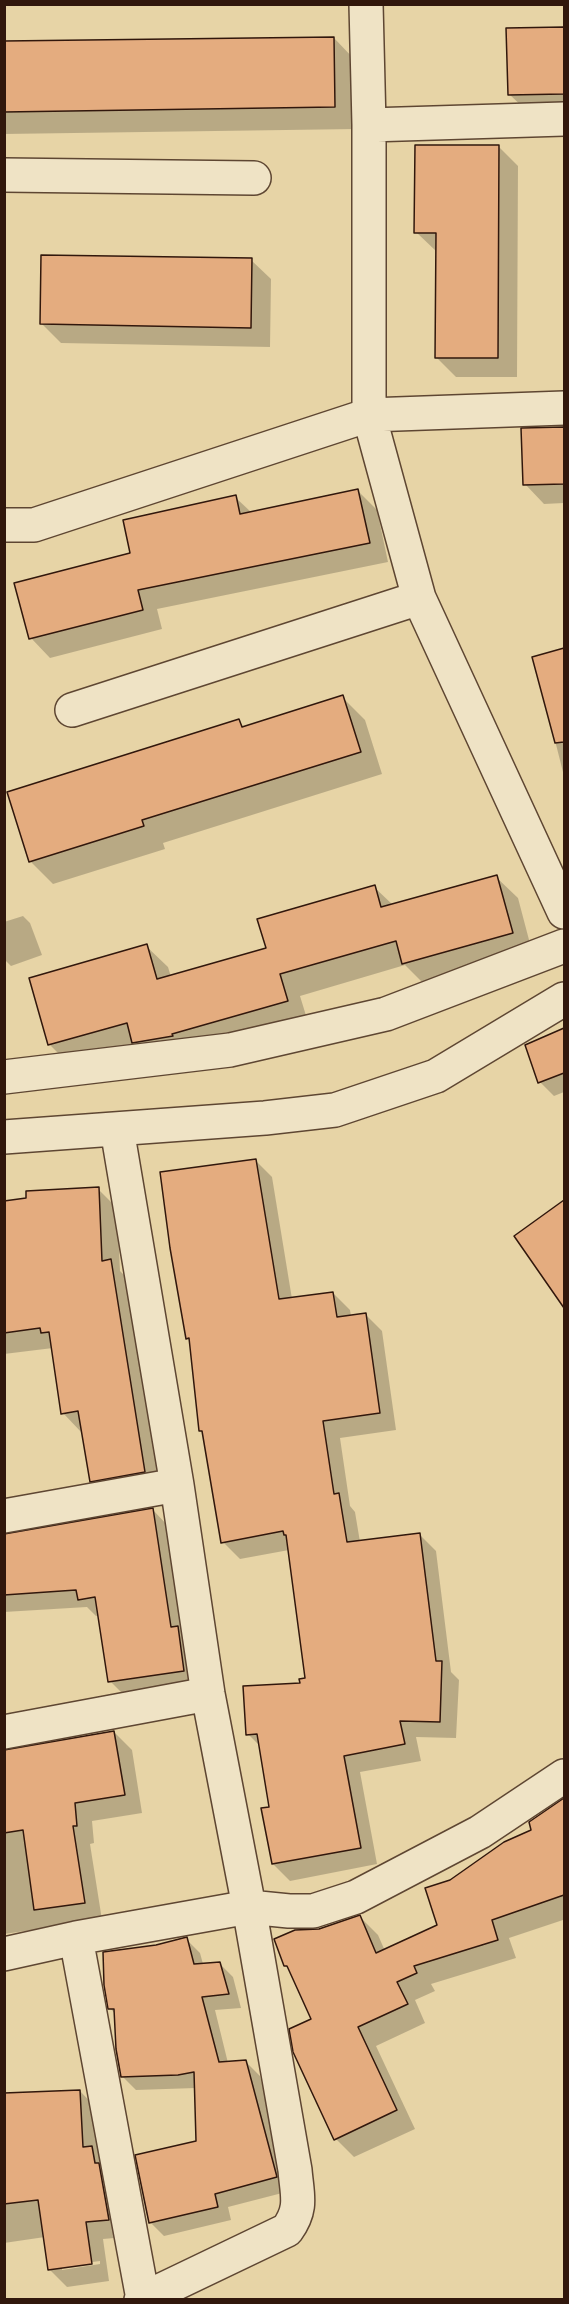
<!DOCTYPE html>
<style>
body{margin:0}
#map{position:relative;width:569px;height:2304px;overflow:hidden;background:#e7d4a6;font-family:"IM FELL DW Pica",serif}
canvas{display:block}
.frame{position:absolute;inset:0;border:6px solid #31170c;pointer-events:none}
</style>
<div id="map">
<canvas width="569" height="2304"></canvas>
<div class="frame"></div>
</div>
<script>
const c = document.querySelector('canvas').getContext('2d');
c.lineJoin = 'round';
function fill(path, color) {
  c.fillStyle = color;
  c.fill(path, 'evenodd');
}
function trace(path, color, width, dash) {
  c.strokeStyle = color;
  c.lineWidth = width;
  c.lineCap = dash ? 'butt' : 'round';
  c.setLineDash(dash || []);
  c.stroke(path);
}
fill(new Path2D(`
 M564 28V113H529L509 94 508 30Z
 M334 38 356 61 357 129 4 134V43Z
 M498 146 518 166 517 377H456L437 358V252L416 232Z
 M251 260 271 279 270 347 61 343 42 324Z
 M564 428V503L544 504 525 484 523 430Z
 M357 490 377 510 388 562 157 609 162 629 50 658 31 638 132 554 235 497 252 513Z
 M564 650V776L534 658Z
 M342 697 365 720 382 774 163 843 165 849 53 884 31 862 9 793 238 721 245 728Z
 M496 877 518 898 533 955 424 984 405 965 300 996 308 1022 71 1066 50 1045 31 979 146 946 168 967 171 977 268 949 374 887 393 905Z
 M23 916 30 923 42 955 11 966 4 959V922Z
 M564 1031V1092L554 1096 540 1082 526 1046Z
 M255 1160 272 1177 292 1299 333 1293 350 1310 351 1316 365 1314 382 1331 396 1430 340 1438 350 1506 355 1512 360 1542 419 1534 436 1551 451 1672 459 1680 456 1738 416 1737 421 1761 360 1772 377 1864 290 1881 273 1864 271 1808 261 1747 248 1734 306 1680 289 1550 240 1559 223 1542 204 1433 201 1431 191 1342 188 1338Z
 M98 1189 117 1208 120 1271 129 1280 163 1491 110 1500 91 1481 82 1433 63 1413 53 1348 4 1354V1203Z
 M564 1202V1305L516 1236Z
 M153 1510 169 1527 200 1688 127 1698 110 1681 100 1615 96 1616 87 1607 4 1612V1536Z
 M114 1732 132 1750 142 1813 92 1821 94 1843 90 1844 102 1920 4 1934V1752Z
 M564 1800V1923L563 1920 509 1938 516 1958 431 1984 435 1991 415 2000 425 2023 376 2046 415 2129 354 2157 336 2139 313 2020 291 1971 285 1965 319 1930 360 1917 378 1935 385 1951 439 1926 451 1881 533 1831 531 1823Z
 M186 1939 200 1953 203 1964 219 1963 233 1977 241 2008 215 2010 228 2063 246 2062 260 2076 290 2191 228 2207 231 2220 164 2236 150 2222 197 2142 196 2088 136 2090 122 2076 116 2015 110 2008 156 1946Z
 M80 2091 97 2109 99 2155 109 2165 126 2237 103 2239 109 2281 67 2287 49 2269 45 2237 4 2243V2094ZM100 2261V2264L62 2270V2266Z`), '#0003');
const building = new Path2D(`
 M564 27V94L508 95 506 28Z
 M334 37 335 107 4 112V41Z
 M415 145H499L498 358H435L436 233H414Z
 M41 255 252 258 251 328 40 324Z
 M564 427V484L523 485 521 428Z
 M358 489 370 543 138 590 143 610 29 639 14 583 130 553 123 520 236 495 240 514Z
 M564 648V742L555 743 532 657Z
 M343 695 361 752 142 820 144 826 29 862 7 792 239 719 242 727Z
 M497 875 513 933 402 964 396 941 280 974 288 1001 172 1034 173 1036 132 1043 127 1023 48 1045 29 978 147 944 157 979 266 948 257 919 375 885 381 907Z
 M564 1028V1073L538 1083 525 1045Z
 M256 1159 279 1299 333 1292 337 1317 366 1313 380 1413 323 1421 334 1494 339 1493 347 1542 420 1533 436 1661H442L440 1722 400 1721 405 1744 344 1756 361 1848 272 1864 261 1808 269 1807 257 1734 246 1735 243 1686 300 1683 299 1679 305 1678 286 1535H284L283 1531 221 1543 202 1431H199L189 1338 186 1339 170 1248 160 1172Z
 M99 1187 102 1261 111 1259 145 1472 90 1482 78 1411 61 1414 49 1332 41 1333 40 1328 4 1333V1201L26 1198V1191Z
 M564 1200V1308L514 1236Z
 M153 1508 171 1627 178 1626 184 1671 108 1682 95 1597 78 1600 76 1590 4 1595V1534Z
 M114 1731 125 1795 75 1803 77 1826H73L85 1903 34 1910 23 1830 4 1833V1750Z
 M564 1798V1895L492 1920 498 1940 414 1966 417 1973 397 1982 408 2004 358 2027 397 2110 334 2140 293 2052 289 2029 311 2019 287 1966H284L274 1939 295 1930 319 1929 360 1915 376 1953 437 1925 425 1888 450 1880 504 1842 531 1830 529 1822Z
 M187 1937 194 1964 220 1962 229 1994 202 1997 219 2062 246 2060 277 2177 215 2194 218 2207 149 2223 135 2155 196 2141 194 2072 178 2075 121 2077 116 2049 114 2009H108L104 1985 103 1952 156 1945Z
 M80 2090 83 2147 92 2146 95 2163H99L109 2220 86 2222 92 2264 48 2270 38 2200 4 2204V2093Z`);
fill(building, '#e4ac7f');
trace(building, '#31170c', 1.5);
const minor = new Path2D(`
 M366 4 369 125V415L419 598 564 912
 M369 125 564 119
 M4 175 254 178
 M4 525H34L369 415 564 408
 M72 710 419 598
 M4 1077 230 1050 386 1014 564 946
 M117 1129 177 1485 208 1694 249 1907 295 2170C297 2195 303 2208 287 2230L141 2300
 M4 1137 265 1118 335 1110 436 1076 564 999
 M4 1516 177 1485
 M4 1732 208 1694
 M76 1938 143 2299
 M4 1954 76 1938 249 1907 289 1911H313L356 1897 480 1832 564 1776`);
trace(minor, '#5e4632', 36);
trace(minor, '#efe3c5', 33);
</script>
